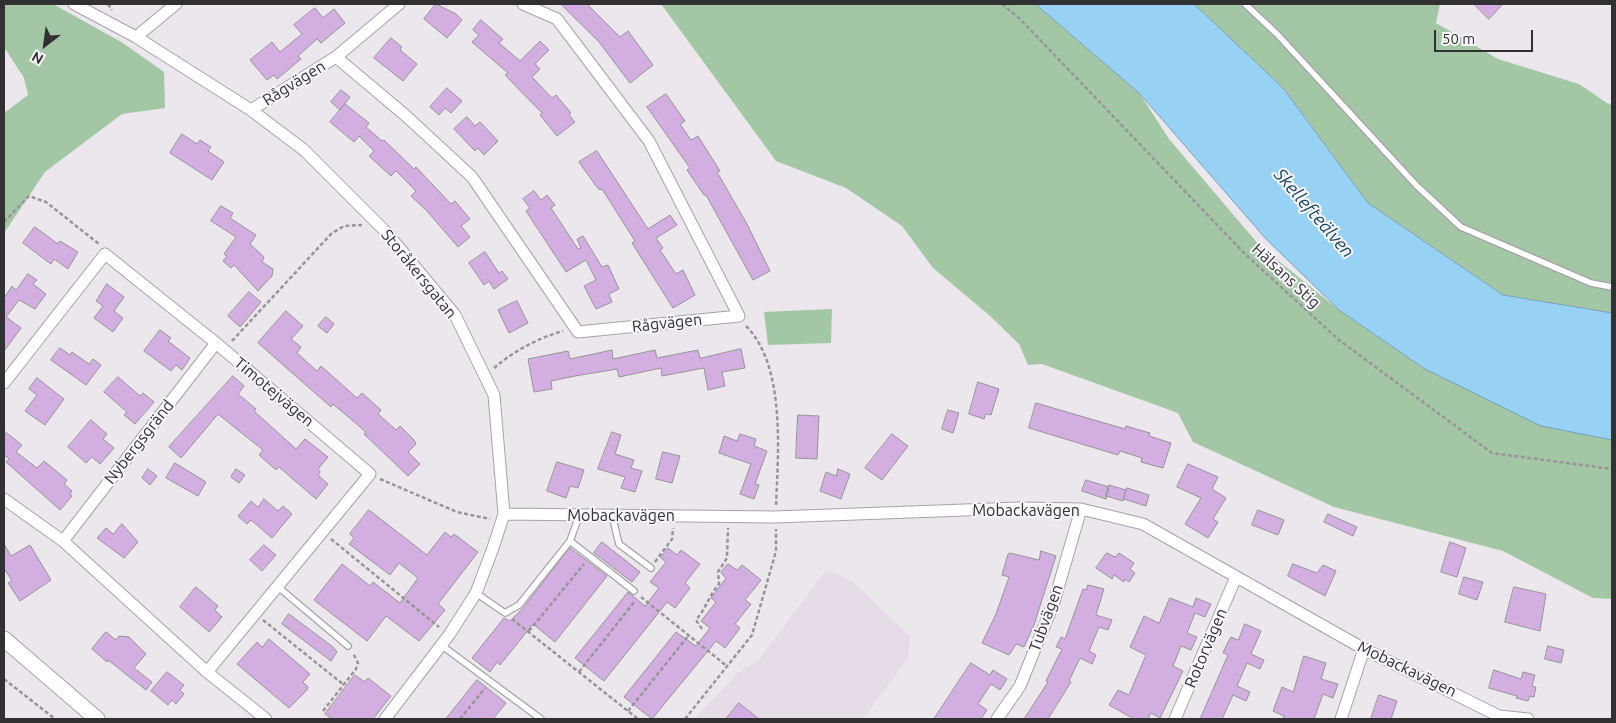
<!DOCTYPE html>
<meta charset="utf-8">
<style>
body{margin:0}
#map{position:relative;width:1616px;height:723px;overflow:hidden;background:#ebe7ec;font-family:Ubuntu,sans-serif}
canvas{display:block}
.frame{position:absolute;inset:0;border:5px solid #313032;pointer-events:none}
.north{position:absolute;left:20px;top:20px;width:50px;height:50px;-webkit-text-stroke:4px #f8f5fa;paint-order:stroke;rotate:210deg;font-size:14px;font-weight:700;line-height:20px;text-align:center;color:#313032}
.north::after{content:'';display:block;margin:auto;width:18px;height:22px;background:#313032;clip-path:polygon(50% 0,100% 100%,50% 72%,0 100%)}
.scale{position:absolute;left:1434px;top:30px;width:99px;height:22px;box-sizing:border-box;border:2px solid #313032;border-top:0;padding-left:6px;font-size:15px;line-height:18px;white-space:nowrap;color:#313032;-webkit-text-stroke:4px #f8f5fa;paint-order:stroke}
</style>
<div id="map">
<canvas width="1616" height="723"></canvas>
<div class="frame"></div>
<div class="north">N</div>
<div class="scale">50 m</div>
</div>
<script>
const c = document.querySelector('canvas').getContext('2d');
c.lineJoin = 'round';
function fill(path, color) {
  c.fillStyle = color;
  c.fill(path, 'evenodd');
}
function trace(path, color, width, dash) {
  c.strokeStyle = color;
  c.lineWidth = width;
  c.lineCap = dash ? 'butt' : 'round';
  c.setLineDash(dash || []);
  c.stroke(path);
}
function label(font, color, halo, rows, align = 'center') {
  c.font = font + ' Ubuntu,sans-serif';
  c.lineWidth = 4;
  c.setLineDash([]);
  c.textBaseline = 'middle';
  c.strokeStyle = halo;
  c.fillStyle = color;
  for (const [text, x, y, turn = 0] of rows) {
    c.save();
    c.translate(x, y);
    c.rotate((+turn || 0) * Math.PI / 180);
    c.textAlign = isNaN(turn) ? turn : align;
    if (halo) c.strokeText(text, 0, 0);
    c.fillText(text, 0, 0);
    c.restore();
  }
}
fill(new Path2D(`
 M832 571 853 582 910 636 908 658 863 719H694L738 673 759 660 823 574Z`), '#e5dce8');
fill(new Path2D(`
 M4 4H53L123 43 164 72 165 108 122 114 45 172 4 233V113L28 95 24 78 4 47Z
 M661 4H1036L1140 94 1169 139 1259 245 1339 310 1425 369 1612 439V599L1593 598 1503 551 1334 507 1193 442 1178 413 1042 364 1028 365 1019 344 989 315 933 268 902 226 846 188 776 161Z
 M1194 4H1440L1436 23 1498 59 1579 84 1607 103 1612 105V313L1503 295 1368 203 1283 88Z
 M832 309 831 343 768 345 764 312Z`), '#a3c7a5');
const water = new Path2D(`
 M1036 4H1194L1283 88 1368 203 1503 295 1612 313V440L1541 426 1425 369 1339 310 1266 239 1140 94Z`);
fill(water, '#97d2f5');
trace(water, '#78a1ba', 1);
const building = new Path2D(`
 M436 4 456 14 462 20 447 38 424 19Z
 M561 4H587L620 37 628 31 653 65 630 83 599 42Z
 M1474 4H1503L1489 19Z
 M315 8 323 18 334 9 345 23 321 43 317 39 298 56 301 59 277 79 274 75 267 80 250 60 272 42 280 52 302 34 294 25Z
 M481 20 503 39 499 43 520 61 540 41 549 50 535 64 540 69 532 77 552 98 556 95 571 113 569 115 575 122 557 136 540 115 542 113 505 75 508 73 472 42 479 35 473 30Z
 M391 38 402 47 400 50 417 64 403 81 374 58Z
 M447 88 462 101 451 113 445 108 439 115 430 107Z
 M341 90 350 97 340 110 331 102Z
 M666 94 685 121 680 124 691 140 698 136 720 171 717 172 747 224 770 271 753 280 706 195H704L687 170 690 168 647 107Z
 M345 104 369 123 366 127 382 141 384 140 414 169 416 167 451 204 455 201 470 219 461 226 470 237 458 247 427 211 411 196 416 191 396 171 391 176 369 156 374 151 359 136 354 142 330 122Z
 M467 117 475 126 480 122 498 141 484 155 478 148 475 151 454 129Z
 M182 134 197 144 200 140 211 147 208 151 224 162 212 180 170 153Z
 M597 151 648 229 670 215 677 225 656 238 663 248 660 250 676 274 683 270 695 295 673 308 632 243 635 241 602 189 600 190 596 186 579 162Z
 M534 191 541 200 547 195 555 205 551 208 578 249 581 248 577 239 583 236 602 267 608 265 619 289 609 294 612 302 596 309 584 286 596 280 586 260 566 272 526 211 530 208 523 199Z
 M221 206 233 213 230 218 256 235 250 244 264 257 262 262 273 269 272 276 258 291 234 265 231 268 223 261 227 256 224 254 236 237 211 221Z
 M35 227 58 244 60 241 78 252 68 269 54 259 51 264 23 243Z
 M485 252 499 273 502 271 508 279 494 289 489 281 484 285 469 263Z
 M28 274 37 280 33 284 46 294 35 309 19 300 6 317 21 328 4 351V298L12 286 16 290Z
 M107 284 124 297 114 311 123 318 113 332 94 318 103 306 96 301 98 298Z
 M249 292 261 302 240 327 228 316Z
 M517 301 528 323 509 333 498 310Z
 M286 311 303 326 291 339 301 347 297 353 317 371 321 366 357 398 362 393 381 410 378 414 396 430 400 426 414 440 416 444 408 452 420 464 408 476 364 434 366 432 333 404 331 407 258 343Z
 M326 317 334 324 327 333 318 326Z
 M160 330 171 338 168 341 190 358 182 370 176 365 171 371 144 351Z
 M60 348 70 355 72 352 89 364 93 359 101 365 86 385 51 360Z
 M741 349 745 368 722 372 725 386 708 390 704 368 662 376 661 368 619 377 617 369 575 376 551 381 552 389 534 392 528 359 568 351 570 359 612 350 613 359 655 350 657 358 698 350 700 358Z
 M233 376 244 386 238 394 256 409 254 411 296 449 305 439 328 457 318 469 320 472 318 475 328 484 316 499 279 467 276 470 259 455 263 450 218 414 181 458 169 447Z
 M118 377 140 396 143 393 154 402 135 424 124 415 127 412 104 392Z
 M37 378 64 399 45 425 25 411 37 395 29 389Z
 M978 382 999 389 991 415 986 414 984 419 969 414Z
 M1036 403 1125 429 1126 426 1150 433 1149 436 1171 443 1163 468 1141 462 1142 458 1120 451 1118 455 1029 428Z
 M948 410 959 413 953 433 942 429Z
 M798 415 819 416 817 459 796 458Z
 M91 420 107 434 103 439 114 448 100 464 92 457 86 463 68 447Z
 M4 431 22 445 16 452 37 468 44 461 67 480 64 484 72 491 70 494 72 496 60 510 6 462 9 459 4 455Z
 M612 432 621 435 615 454 634 460 631 468 642 471 635 492 621 488 625 477 598 469Z
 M740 434 756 439 754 446 767 451 755 484 759 485 754 499 740 494 751 464 719 453 724 436 737 441Z
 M892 434 908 446 882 480 865 468Z
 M663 452 680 456 672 483 656 479Z
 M557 462 584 470 578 488 570 486 566 498 547 491Z
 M175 463 206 482 198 496 166 478Z
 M1188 464 1218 477 1212 489 1226 498 1213 519 1218 522 1208 538 1185 524 1201 498 1177 487Z
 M148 469 157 476 150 485 142 478Z
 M236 469 245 475 239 483 231 477Z
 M838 469 850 474 841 499 820 491 826 472 836 476Z
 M1086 480 1109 487 1106 499 1082 491Z
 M1109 485 1126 490 1123 501 1106 496Z
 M1127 488 1149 495 1146 506 1124 499Z
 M264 499 278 511 283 506 292 514 272 538 251 520 247 524 238 516 251 501 258 507Z
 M369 510 427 555 445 532 451 537 454 534 478 552 438 604 445 610 419 641 386 616 367 641 314 600 342 564 370 586 373 582 400 603 418 578 399 563 390 575 349 544 354 538 350 534Z
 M1258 510 1284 520 1278 535 1252 525Z
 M1328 514 1357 527 1353 536 1324 522Z
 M122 524 138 542 124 558 97 538 106 528 113 534Z
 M602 542 640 572 632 582 594 553Z
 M1450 542 1466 548 1457 577 1441 572Z
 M4 544 11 556 30 545 51 580 20 601 8 583 12 581 4 568Z
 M264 545 276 555 262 571 250 560Z
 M570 548 607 576 555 642 533 624 500 665 497 662 490 672 472 658 504 618 510 621 523 608Z
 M668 548 677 555 681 550 700 564 685 583 690 588 675 608 667 602 604 681 575 658 628 592 645 606 659 588 650 582 666 562 661 558Z
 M1041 551 1056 556 1034 625 1024 647 1016 644 1009 655 982 643 996 614 1009 577 1002 575 1008 554 1010 553 1039 560Z
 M1107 553 1115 557 1119 553 1134 563 1130 569 1135 573 1129 582 1125 579 1124 582 1114 575 1112 579 1096 568Z
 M728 564 737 570 742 565 761 580 745 600 751 604 735 624 740 628 725 648 716 641 652 719 624 697 676 632 696 646 710 628 701 621 716 602 711 598 726 578 721 573Z
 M1293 564 1317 573 1323 565 1336 571 1325 596 1288 576Z
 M1464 577 1483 582 1477 600 1459 594Z
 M1088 585 1104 589 1096 615 1112 620 1108 630 1099 627 1089 651 1096 655 1092 664 1080 658 1069 681 1071 682 1048 719H1024L1048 682 1046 681 1062 649 1056 647 1061 637 1065 639 1083 589 1086 590Z
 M196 587 218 606 215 610 222 617 209 632 180 607Z
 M1514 587 1546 594 1540 631 1505 622Z
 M1170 598 1193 607 1196 598 1211 604 1205 617 1195 613 1187 633 1197 637 1191 650 1181 646 1173 666 1183 671 1160 718 1151 713 1148 719H1134L1109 705 1118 690 1129 695 1146 655 1130 647 1144 616 1159 623Z
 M289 614 333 647 337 652 331 661 282 624Z
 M1245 624 1261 631 1251 654 1264 660 1260 669 1247 663 1237 686 1250 692 1246 701 1233 695 1222 719H1200L1228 655 1223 653 1228 642 1231 637 1238 640Z
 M106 632 116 640 119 636 129 637 146 654 134 668 152 682 146 690 108 660 107 662 92 649Z
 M269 639 310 674 303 682 308 687 307 690 289 708 237 664 257 642 262 647Z
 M1548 646 1564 650 1561 663 1545 659Z
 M1304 656 1326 663 1321 679 1338 684 1333 698 1323 694 1314 719H1283L1284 716 1273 711 1282 687 1293 692Z
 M971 663 990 675 993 670 1007 679 1000 690 991 684 978 704 987 710 981 719H934Z
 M1494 670 1521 679 1523 672 1535 675 1532 686 1536 687 1534 697 1530 696 1528 701 1516 698 1517 696 1489 688Z
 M167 672 184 685 180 690 184 694 176 704 172 700 168 705 151 691Z
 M355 675 365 682 368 678 391 696 373 719H332L325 714Z
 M477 680 506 703 493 719H446Z
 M1379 695 1397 701 1391 719H1371Z
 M739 703 759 719H726Z`);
fill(building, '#d2afe0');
trace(building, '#979398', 1);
const service = new Path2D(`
 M1245 4 1277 34 1417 186 1461 227 1591 283 1612 287
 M612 515 619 544 651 568
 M570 541 634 591
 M277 586 348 646
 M476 593 505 613 519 605 570 541 579 516
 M441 645 541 719`);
const minor = new Path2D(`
 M74 4 136 37 251 110 304 150 386 232 455 315 494 395 504 514 493 548 476 593 449 635 385 719
 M136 37 176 4
 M336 57 405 115 472 177 578 332 739 316 649 141 557 19 523 4
 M251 110 336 57 399 4
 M4 383 105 254 216 343 370 474 207 672
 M4 499 63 541 207 672 266 719
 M504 514 775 517 1019 508 1081 509 1143 524 1364 649 1499 716 1528 719
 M63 541 216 343
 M997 719 1020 686 1054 602 1081 509
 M1175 719 1236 577
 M1341 719 1364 649`);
const secondary = new Path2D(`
 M4 639 97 719`);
trace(service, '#a6a3a8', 8);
trace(minor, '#a6a3a8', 13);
trace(secondary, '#a6a3a8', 17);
trace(new Path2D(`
 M108 4 112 10
 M1002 4 1020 19 1245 254 1339 340 1492 453 1612 469
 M4 222 29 196 46 202 99 244
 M746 326C786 366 778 453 776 506
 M232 341 332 233 344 226 362 225
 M494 368C514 351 538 338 563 331
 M380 479 457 512 490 519
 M331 539 439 627
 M655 562 672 539 673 528
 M641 597 728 667
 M512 619 638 719
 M263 620 344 685
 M702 629 696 620C707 607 708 597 719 584L718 572 727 558 728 528
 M529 631 584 564
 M579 672 635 601
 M4 679 55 719
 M323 711 356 669 358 663 353 653
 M628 711 689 635
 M460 719 485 688
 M685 719 752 635 776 551V529`), '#989599', 2.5, [4, 2.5]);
trace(service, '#fff', 5.5);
trace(minor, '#fff', 11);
trace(secondary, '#fff', 15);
label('16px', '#313032', '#f8f5fa', [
 ["Rågvägen",294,83,-32],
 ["Storåkersgatan",419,274,51],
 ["Hälsans Stig",1286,276,43],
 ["Rågvägen",667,323,-6],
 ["Timotejvägen",274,392,40],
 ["Nybergsgränd",139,442,-52],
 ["Mobackavägen",1026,511],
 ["Mobackavägen",621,516],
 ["Tubvägen",1046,618,-70],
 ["Rotorvägen",1206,648,-67],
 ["Mobackavägen",1407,669,26]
]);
label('italic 18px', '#14435b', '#f8f5fa', [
 ["Skellefteälven",1314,213,49]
]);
</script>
